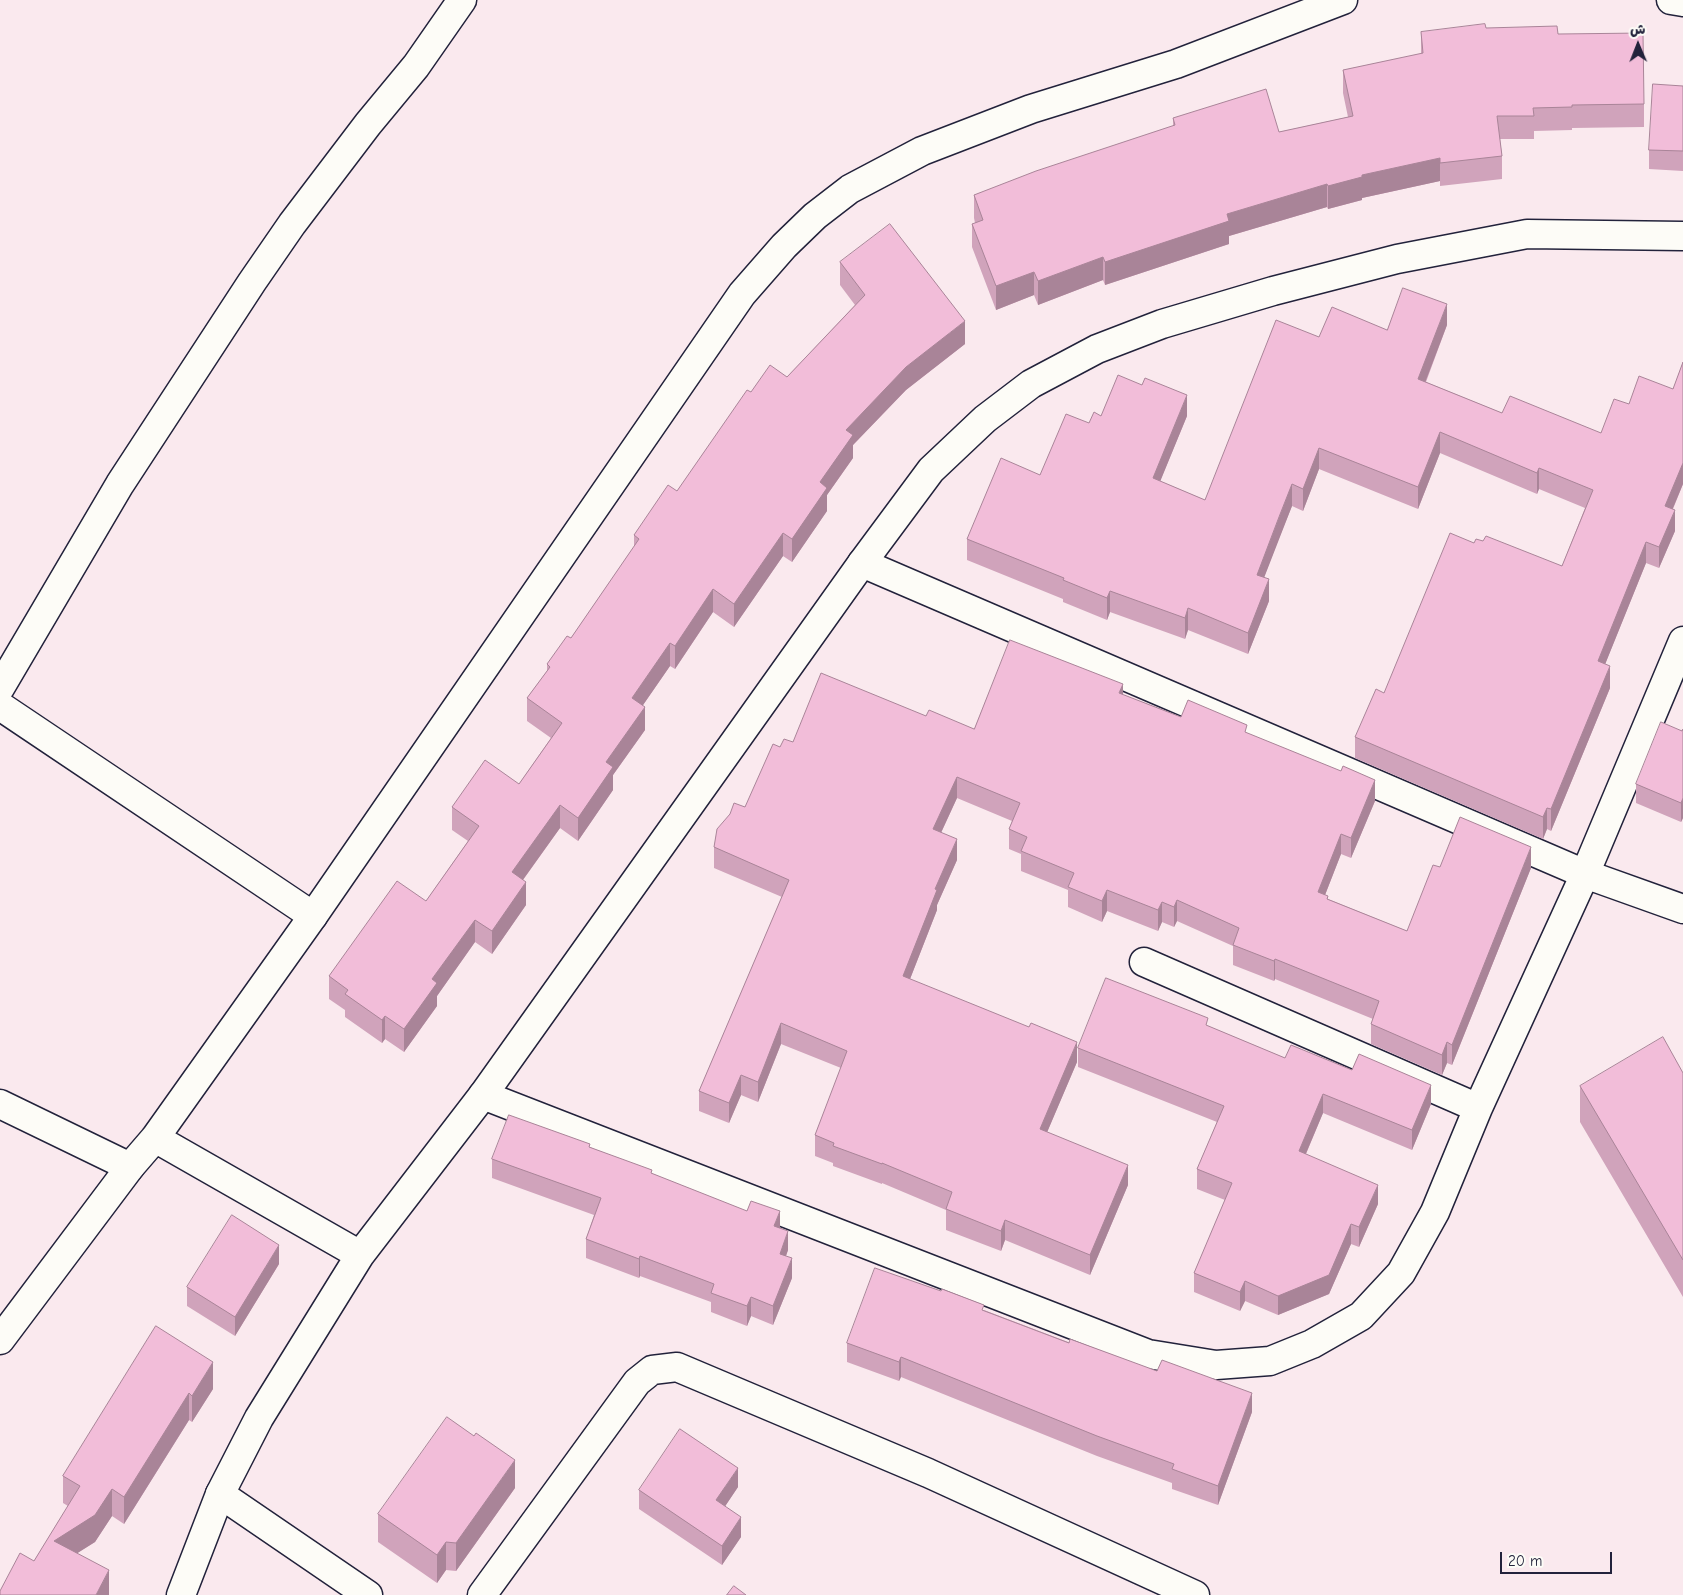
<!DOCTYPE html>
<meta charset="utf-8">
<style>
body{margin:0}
#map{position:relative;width:1683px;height:1595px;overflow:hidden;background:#fae9ee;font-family:"Comic Neue","Playpen Sans Arabic",sans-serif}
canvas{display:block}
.north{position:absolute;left:1613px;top:20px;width:50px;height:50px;-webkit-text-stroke:4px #fdfcf7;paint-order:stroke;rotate:359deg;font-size:14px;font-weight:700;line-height:20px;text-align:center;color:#22223b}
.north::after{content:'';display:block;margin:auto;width:18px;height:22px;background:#22223b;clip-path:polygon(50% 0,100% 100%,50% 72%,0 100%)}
.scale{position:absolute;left:1500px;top:1552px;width:112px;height:22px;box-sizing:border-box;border:2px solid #22223b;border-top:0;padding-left:6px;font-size:15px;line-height:18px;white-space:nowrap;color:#22223b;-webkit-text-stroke:4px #fdfcf7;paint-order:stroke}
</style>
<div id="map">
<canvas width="1683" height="1595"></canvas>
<div class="north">ش</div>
<div class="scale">20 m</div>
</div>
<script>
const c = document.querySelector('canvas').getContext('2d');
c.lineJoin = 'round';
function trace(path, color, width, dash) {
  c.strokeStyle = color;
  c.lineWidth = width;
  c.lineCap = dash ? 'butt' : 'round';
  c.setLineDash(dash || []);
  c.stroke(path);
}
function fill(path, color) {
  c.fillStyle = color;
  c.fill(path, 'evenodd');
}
const street = new Path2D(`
 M1671 0 1683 2
 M862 563 1585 874 1683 909
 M0 688 120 484 252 282 292 224 368 124 416 66 462 0
 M0 706 313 916
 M1144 962 1478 1108
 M483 1095 1148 1354 1216 1365 1270 1361 1312 1344 1361 1316 1401 1273 1435 1212 1478 1108 1585 874 1683 641
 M0 1104 130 1167
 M220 1494 368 1595
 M482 1595 637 1382 652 1370 677 1367 928 1473 1195 1595`);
const secondary = new Path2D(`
 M155 1138 360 1255
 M0 1340 130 1167 155 1138 313 916 742 294 784 246 815 216 850 189 922 151 1031 109 1176 64 1343 0
 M181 1595 220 1494 259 1418 360 1255 483 1095 862 563 931 470 985 419 1031 384 1097 349 1162 324 1273 291 1397 259 1527 234 1683 236`);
trace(street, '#22223b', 31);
trace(secondary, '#22223b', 31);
trace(street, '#fdfcf7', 28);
trace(secondary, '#fdfcf7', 28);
fill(new Path2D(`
 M1486 28 1558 34 1644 104V127L1572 128V130L1534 131V139H1500L1502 156V179L1440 186V181L1362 198V200L1328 209 1327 207 1229 236V244L1105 285 1103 280 1038 305 1034 295 996 310 972 247V224L975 223 974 218V195L1173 126V118L1279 132 1348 117 1343 93V70L1421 54V32Z
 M1683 86V171L1649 169V150Z
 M840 262 965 344 906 390 853 445V458L827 495V511L792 562 783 556 734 627 713 612 675 669 670 666 643 705 645 730 613 775V790L578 841 560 828 523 880 526 905 492 954 475 942 437 996V1006L404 1052 385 1039 382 1043 345 1017V1010L329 999V976L426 901 468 841 452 830V807L519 784 551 738 527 721V698L547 671V664L571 638 634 547V535L677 491 751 392 787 377 855 305 840 285Z
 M1447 325 1426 382 1502 413 1601 433 1629 404 1673 389 1683 362V484L1673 509 1675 531 1659 568 1646 563 1605 664 1610 688 1551 831 1547 829 1543 839 1355 758V737L1384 693 1474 543 1562 566 1585 508 1539 489 1537 494 1440 453 1418 509 1319 469 1303 511 1292 506 1279 538 1264 577 1269 601 1248 654 1188 630 1185 639 1110 612 1107 620 1063 602V599L967 560V539L1040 475 1089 423 1101 416H1187L1160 481 1205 500 1319 337Z
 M1123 695 1181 717 1247 733 1375 801 1351 858 1341 854 1325 895 1328 899 1407 931 1440 867 1531 868 1452 1065 1447 1063 1442 1075 1371 1044V1024L1373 1019 1275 979 1274 981 1233 965V946L1177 921 1174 927 1162 922 1158 931 1107 911 1102 922 1068 907V890L1021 871V854L1009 849V829L1012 821 957 798 941 833 957 860 937 905V910L910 979 1077 1062 1047 1132 1128 1185 1090 1275 1005 1240 1001 1251 946 1230V1210L882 1183V1184L833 1166V1163L815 1156V1135L841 1068 781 1044 758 1102 741 1095 729 1123 699 1111V1091L782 897 714 868V847L745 807 780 747 793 742 926 716 974 729Z
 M1683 729V818L1681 822 1636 803V784Z
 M1208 1026 1285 1058 1431 1104 1412 1150 1323 1113 1306 1154 1378 1204 1359 1247 1351 1244 1329 1294 1278 1315 1245 1301 1240 1311 1194 1292V1273L1225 1200 1197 1189V1169L1217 1122 1078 1067V1048Z
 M1683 1073V1297L1580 1122V1086Z
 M590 1147 780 1228 788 1250 786 1256 792 1278 773 1325 751 1316 747 1326 711 1312V1302L640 1276 639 1278 586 1258V1239L594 1215 492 1178V1159Z
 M279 1264 235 1336 187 1306V1287Z
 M984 1310 1252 1412 1218 1505 1172 1489V1483L1097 1456 901 1377 899 1381 847 1362V1343Z
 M156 1326 213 1389 192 1422 189 1420 124 1524 112 1516 95 1542 77 1553 109 1595 34 1561 68 1506 63 1503V1476Z
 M738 1487 725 1506 741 1537 722 1565 639 1509V1490Z
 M515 1488 456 1571 446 1570 437 1583 378 1542V1514Z`), '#d0a3bb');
fill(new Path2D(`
 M1440 158V181L1362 198V200L1328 209V186L1362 175Z
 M1327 184V207L1229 236V244L1105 285V262L1227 214Z
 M1103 257V280L1038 305V281Z
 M1034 272V295L996 310V286Z
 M1447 304V325L1418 401V379Z
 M965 321V344L906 390 853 445V458L827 495V511L792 562V539L846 430 906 367Z
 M1187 395V416L1153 499V478Z
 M1440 432V453L1418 509V487Z
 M1319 448V469L1303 511V489Z
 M1683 463V484L1665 527V506Z
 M1539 468V489L1537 494V473Z
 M1292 484V506L1257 596V575Z
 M1675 510V531L1659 568V547Z
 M783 533V556L734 627V604Z
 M1646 542V563L1598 682V661Z
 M1269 579V601L1248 654V633Z
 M713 589V612L675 669V646Z
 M1110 591V612L1107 620V598Z
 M1188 608V630L1185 639V618Z
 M670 643V666L632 721V698Z
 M1610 666V688L1551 831V809Z
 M1123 684V704L1119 693Z
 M645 707V730L613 775V790L578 841V818L606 762Z
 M957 777V798L933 850V829Z
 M1375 780V801L1351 858V838Z
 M1683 798V818L1681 822V803Z
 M560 805V828L512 895V872Z
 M1547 808V829L1543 839V817Z
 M1341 834V854L1318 913V892Z
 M957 839V860L937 905V910L903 997V976L935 889Z
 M1531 847V868L1452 1065V1045Z
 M526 882V905L492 954V931Z
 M1107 890V911L1102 922V901Z
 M1177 900V921L1174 927V907Z
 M1162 902V922L1158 931V910Z
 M475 920V942L437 996V1006L404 1052V1029L432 979Z
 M1275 959V979L1274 981V961Z
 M385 1016V1039L382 1043V1020Z
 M781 1023V1044L758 1102V1082Z
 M1077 1042V1062L1040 1149V1129Z
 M1447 1042V1063L1442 1075V1055Z
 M741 1075V1095L729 1123V1103Z
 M1431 1085V1104L1412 1150V1130Z
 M1323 1094V1113L1299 1170V1151Z
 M1128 1165V1185L1090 1275V1255Z
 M1378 1185V1204L1359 1247V1227Z
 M780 1211V1231L774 1226Z
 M1005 1220V1240L1001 1251V1231Z
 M1351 1224V1244L1329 1294 1278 1315V1296Z
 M788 1231V1250L780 1273V1254Z
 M279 1245V1264L235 1336V1317Z
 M640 1256V1276L639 1278V1259Z
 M792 1258V1278L773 1325V1306Z
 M1245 1281V1301L1240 1311V1292Z
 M751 1297V1316L747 1326V1306Z
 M901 1357V1377L899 1381V1362Z
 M213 1362V1389L192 1422V1396Z
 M189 1393V1420L124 1524V1497Z
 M1252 1393V1412L1218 1505V1486Z
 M515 1460V1488L456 1571V1543Z
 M738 1468V1487L716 1520V1500Z
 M112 1489V1516L95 1542 54 1568V1541Z
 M741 1517V1537L722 1565V1546Z
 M446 1542V1570L437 1583V1555Z
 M109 1570V1595H96Z`), '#a98498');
const building = new Path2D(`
 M1485 24 1486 28 1557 26 1558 34 1643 33 1644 104 1572 105V107L1533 108 1534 116H1497L1502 156 1440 163V158L1362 175V177L1328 186 1327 184 1227 214 1229 221 1105 262 1103 257 1038 281 1034 272 996 286 972 224 983 220 974 195 1036 171 1175 125 1173 118 1266 89 1279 132 1353 116 1343 70 1423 53 1421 32Z
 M1653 84 1683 86V151L1649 150Z
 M890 224 965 321 906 367 846 430 853 435 820 482 827 488 792 539 783 533 734 604 713 589 675 646 670 643 632 698 645 707 606 762 613 767 578 818 560 805 512 872 526 882 492 931 475 920 432 979 437 983 404 1029 385 1016 382 1020 345 994 348 990 329 976 397 881 426 901 479 826 452 807 485 760 519 784 562 723 527 698 550 667 547 664 567 636 571 638 639 539 634 535 668 485 677 491 747 390 751 392 770 365 787 377 865 295 840 262Z
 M1403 288 1447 304 1418 379 1502 413 1510 396 1601 433 1614 399 1629 404 1639 376 1673 389 1683 362V463L1665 506 1675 510 1659 547 1646 542 1598 661 1610 666 1551 809 1547 808 1543 817 1355 737 1376 689 1384 693 1450 533 1474 543 1476 539 1483 541 1486 536 1562 566 1593 490 1539 468 1537 473 1440 432 1418 487 1319 448 1303 489 1292 484 1279 517 1257 575 1269 579 1248 633 1188 608 1185 618 1110 591 1107 598 1063 580 1064 578 967 539 1001 458 1040 475 1066 414 1089 423 1094 412 1101 416 1118 375 1142 385 1145 378 1187 395 1153 478 1205 500 1276 320 1319 337 1332 307 1387 330Z
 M1010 640 1123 684 1119 693 1181 717 1188 700 1247 725 1245 732 1341 771 1343 766 1375 780 1351 838 1341 834 1318 892 1328 896 1327 899 1407 931 1433 865 1440 867 1460 817 1531 847 1452 1045 1447 1042 1442 1055 1371 1024 1379 1001 1275 959 1274 961 1233 945 1239 928 1177 900 1174 907 1162 902 1158 910 1107 890 1102 901 1068 887 1074 873 1021 851 1027 837 1009 829 1020 803 957 777 933 829 957 839 935 889 937 890 903 976 1029 1027 1031 1023 1077 1042 1040 1129 1128 1165 1090 1255 1005 1220 1001 1231 946 1209 952 1192 882 1163V1164L833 1146 834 1143 815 1135 847 1051 781 1023 758 1082 741 1075 729 1103 699 1091 789 880 714 847 717 829 730 814 734 803 745 807 773 744 780 747 784 739 793 742 821 673 926 716 929 710 974 729Z
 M1661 722 1682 731 1683 729V798L1681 803 1636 784Z
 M1106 978 1208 1018 1206 1025 1285 1058 1291 1045 1352 1070 1359 1054 1431 1085 1412 1130 1323 1094 1299 1151 1378 1185 1359 1227 1351 1224 1329 1275 1278 1296 1245 1281 1240 1292 1194 1273 1232 1183 1197 1169 1224 1106 1078 1048Z
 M1663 1037 1683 1073V1260L1580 1086Z
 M509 1115 590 1144 589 1147 652 1170 651 1173 747 1211 751 1201 780 1211 774 1226 788 1231 780 1254 792 1258 773 1306 751 1297 747 1306 711 1293 714 1284 640 1256 639 1259 586 1239 601 1198 492 1159Z
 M232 1215 279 1245 235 1317 187 1287Z
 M875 1268 941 1291 942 1289 984 1305 982 1310 1069 1343 1070 1339 1157 1371 1162 1360 1252 1393 1218 1486 1172 1469 1174 1464 1097 1436 901 1357 899 1362 847 1343Z
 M156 1326 213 1362 192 1396 189 1393 124 1497 112 1489 95 1515 54 1541 109 1570 96 1595H0V1591L20 1553 34 1561 80 1486 63 1476Z
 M447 1417 474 1436 476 1433 515 1460 456 1543 446 1542 437 1555 378 1514Z
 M680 1429 738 1468 716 1500 741 1517 722 1546 639 1490Z
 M734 1586 746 1595H727Z`);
fill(building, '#f2bdd9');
trace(building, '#a98498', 1);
</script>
